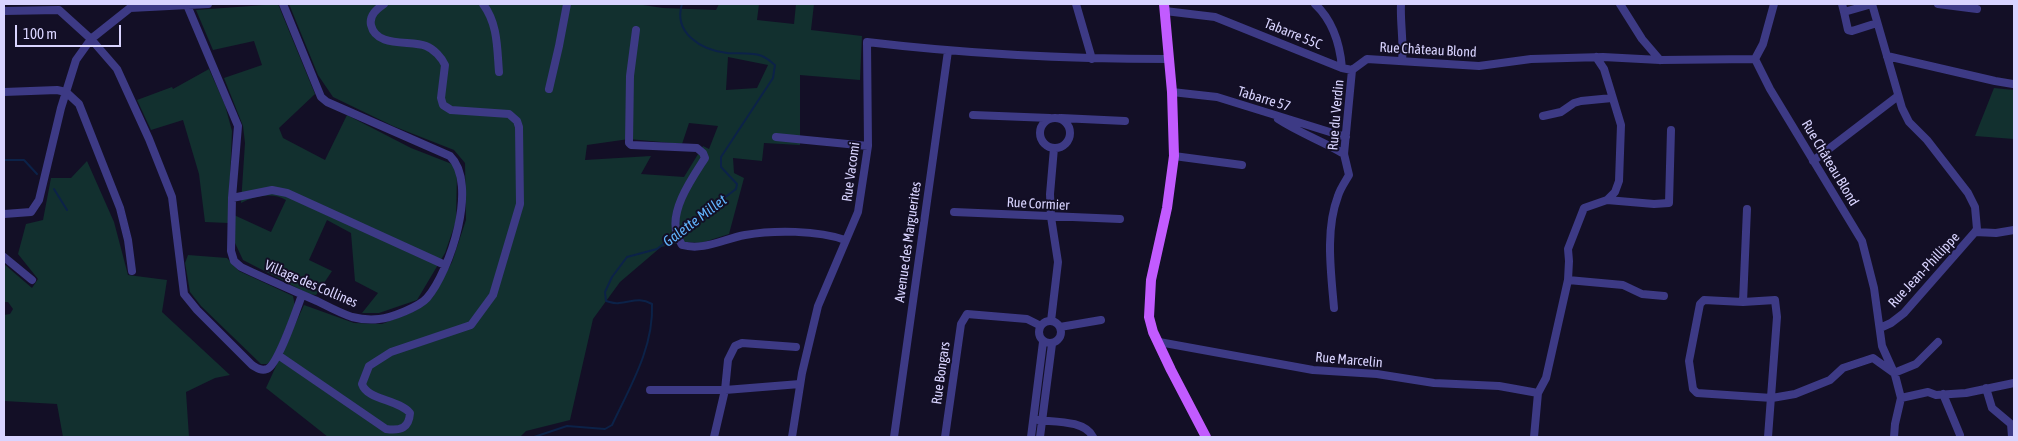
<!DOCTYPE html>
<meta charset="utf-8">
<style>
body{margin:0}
#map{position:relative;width:2018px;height:441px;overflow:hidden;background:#130f26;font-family:"Asap Condensed",sans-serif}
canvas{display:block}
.frame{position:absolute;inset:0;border:5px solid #d9d4ff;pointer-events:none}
.scale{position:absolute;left:15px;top:25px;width:106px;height:22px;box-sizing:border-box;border:2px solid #d9d4ff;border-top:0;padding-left:6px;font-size:15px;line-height:18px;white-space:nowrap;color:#d9d4ff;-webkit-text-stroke:4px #130f26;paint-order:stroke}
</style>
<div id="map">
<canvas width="2018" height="441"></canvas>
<div class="frame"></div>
<div class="scale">100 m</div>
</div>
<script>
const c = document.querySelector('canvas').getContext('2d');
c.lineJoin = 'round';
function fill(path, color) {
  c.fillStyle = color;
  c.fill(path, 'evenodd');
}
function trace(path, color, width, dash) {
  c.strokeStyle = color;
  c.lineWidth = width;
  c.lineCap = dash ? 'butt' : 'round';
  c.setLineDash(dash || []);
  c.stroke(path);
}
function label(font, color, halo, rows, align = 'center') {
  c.font = font + ' "Asap Condensed",sans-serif';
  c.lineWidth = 4;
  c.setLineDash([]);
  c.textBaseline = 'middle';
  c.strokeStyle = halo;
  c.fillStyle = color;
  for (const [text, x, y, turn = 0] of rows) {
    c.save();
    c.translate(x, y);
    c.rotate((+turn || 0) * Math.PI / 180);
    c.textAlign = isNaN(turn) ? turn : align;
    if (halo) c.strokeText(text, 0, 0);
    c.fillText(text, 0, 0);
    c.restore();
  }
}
fill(new Path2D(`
 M278 4 315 94 279 128 283 138 325 160 347 115 411 148 452 164 457 171 456 221 445 253 417 300 379 313H362L378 293 355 281 351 233 327 220 309 260 332 271 316 295 309 294 243 260 235 243 234 215 271 232 286 200C273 192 254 196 241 203L245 143 243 126 224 78 262 65 254 41 213 50 196 10Z
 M289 4H636L663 8 716 10 719 4H759L757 20 794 24 796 4H814L811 30 862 36 860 80 800 75V145L764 143 762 161 733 158 734 173 744 178 729 234 701 243 684 242 661 247 620 282 593 319 570 420 526 431 520 437H328L266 388 304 305 354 323 382 324 415 311 433 297 452 262 466 220 465 163 454 150 393 126 333 97 318 75ZM728 57 768 65 757 88 726 90ZM689 123 718 126 709 149 703 146 684 177 641 174 651 156 585 160 587 145 629 139 682 144Z
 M209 69 225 105 232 131 228 223 205 222 199 174 183 120 151 130 137 100 172 87 173 89Z
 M1994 88 2014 90V139L1975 136Z
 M87 161 114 222 128 275 167 280 162 312 230 375 215 378 186 392 189 437H63L57 404 4 401V315L10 314 13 309 8 302H4V264L32 288 38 279 18 254 26 224 43 220 51 178H71Z
 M188 255 227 258 239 271 293 296 295 306 273 359 267 364H261L201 306 190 292 185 263Z`), '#12302f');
trace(new Path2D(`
 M4 160H24L37 174
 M54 189 67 210
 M679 232 736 189 737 184 721 167V157L773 78 775 65C771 62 767 58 762 56 753 52 737 54 727 53 701 50 673 33 682 4
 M534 437 567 426 605 429 612 425C630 387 654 347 652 304 639 297 632 302 619 303 615 304 610 302 606 301L605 292 612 277 627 257 657 249 675 235`), '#0c2248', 2);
trace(new Path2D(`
 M483 4C498 24 497 48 499 72
 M1076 4 1092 59
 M1315 4C1333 21 1340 44 1342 68
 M1401 4C1400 23 1404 42 1402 61
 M1620 4 1642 39 1660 60
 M1842 4 1844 12 1872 4 1902 108 1909 122 1927 140 1968 193 1975 207 1977 229 1975 232
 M1938 4 1977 9
 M187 5 238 126 232 198 231 251 234 261 241 267C266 279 292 290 317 301 329 307 340 313 352 317 360 319 371 320 379 319 391 318 419 307 427 298 450 271 479 184 450 156L327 102 321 97 283 4
 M4 11 59 10 91 39 117 69 149 139 172 197 184 294 197 310 252 365C257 368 261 371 267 369 278 365 297 308 302 295
 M1165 11 1215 17 1342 68 1352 70
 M1844 12 1848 30 1852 31 1877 23
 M636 30 630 76 629 143 631 145 697 148 703 153 705 158C693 177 669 210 677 234 678 238 680 241 682 245 704 251 723 239 745 235 773 230 818 230 845 240
 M1887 56 1995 81 2013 84
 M1755 59 1770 89 1862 241 1874 288 1882 346 1895 375 1901 398 1895 424 1894 437
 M1755 59 1763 44 1774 4
 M1352 70 1367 59 1479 66 1531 59 1603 57 1660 60 1755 59
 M549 89 559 46 567 4
 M4 92 57 90 66 92 79 104 120 208 128 240 132 271
 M1172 92 1217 97 1346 137
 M973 115 1050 118
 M1543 116 1561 112 1574 103 1581 101 1612 98
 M1061 118 1125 121
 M1040 133a15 15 0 1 1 30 0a15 15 0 1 1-30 0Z
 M1278 119C1299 133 1323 141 1344 154
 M776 137 868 146
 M1174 156 1242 165
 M1813 161 1898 96
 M232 198 272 190 287 193 445 265
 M1607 200 1654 204 1669 203 1671 130
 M1747 209 1743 302 1775 300 1777 317 1768 437
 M954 212 1120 219
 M4 214 31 212 39 200 61 108 76 60 91 39 130 8 208 4
 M4 257 32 280
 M1568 280 1623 285 1642 294 1664 296
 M1743 302 1704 300 1700 304 1689 361 1693 389 1697 393 1772 398 1795 394 1830 380 1843 368 1873 358 1894 373 1916 364 1938 342
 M1334 308C1331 272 1325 230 1338 196 1340 189 1345 182 1349 175L1344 154 1352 70
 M1039 332a11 11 0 1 1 22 0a11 11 0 1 1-22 0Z
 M1051 321 1058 262 1051 217 1050 194 1054 148
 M1060 327 1101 320
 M1880 328 1891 323 1904 313 1975 232 1996 233 2014 230
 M1159 342 1313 370 1377 374 1434 383 1499 386 1538 393
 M278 355 386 429C401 431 409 428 410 413 398 399 367 400 362 384L369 366 391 352 471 325 493 295 520 204 519 127 517 121 509 114 451 110 443 105 441 98 445 65C442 58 434 49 426 46 410 40 376 48 371 25 369 15 377 9 384 4
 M1986 388 1992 408 2011 424 2012 437
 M650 390H725L800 384
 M1943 394 1960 435
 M1901 398 1928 392 1936 395 1966 393 2014 383
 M1038 420C1054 422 1085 420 1093 437
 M714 437 725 390 728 360 735 346 742 343 796 347
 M792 437 802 373 818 306 858 212 868 146 867 42C967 54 1068 59 1169 59
 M894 437 948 51
 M945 437 961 324 967 314 1027 319 1041 326
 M1031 437 1043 342
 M1040 437 1052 344
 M1534 437 1538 393 1546 378 1568 280 1569 261 1568 249 1584 208 1607 200 1615 192 1619 181 1621 125 1604 69 1596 57`), '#3d3a85', 8);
trace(new Path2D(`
 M1164 4 1172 92 1174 156 1167 208 1151 280 1149 317 1153 332 1171 370 1206 437`), '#c25bff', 10);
label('14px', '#d9d4ff', '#130f26', [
 ["Tabarre 55C",1293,34,22],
 ["Rue Château Blond",1428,50,3],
 ["Tabarre 57",1264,99,17],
 ["Rue du Verdin",1336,115,-85],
 ["Rue Château Blond",1830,163,59],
 ["Rue Vacomi",851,172,-82],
 ["Rue Cormier",1038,204,3],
 ["Avenue des Marguerites",908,242,-82],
 ["Rue Jean-Phillippe",1924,270,-47],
 ["Village des Collines",311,284,23],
 ["Rue Marcelin",1349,360,5],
 ["Rue Bongars",941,373,-82]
]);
label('italic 15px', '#62b6ff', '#130f26', [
 ["Galette Millet",695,221,-37]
]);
</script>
